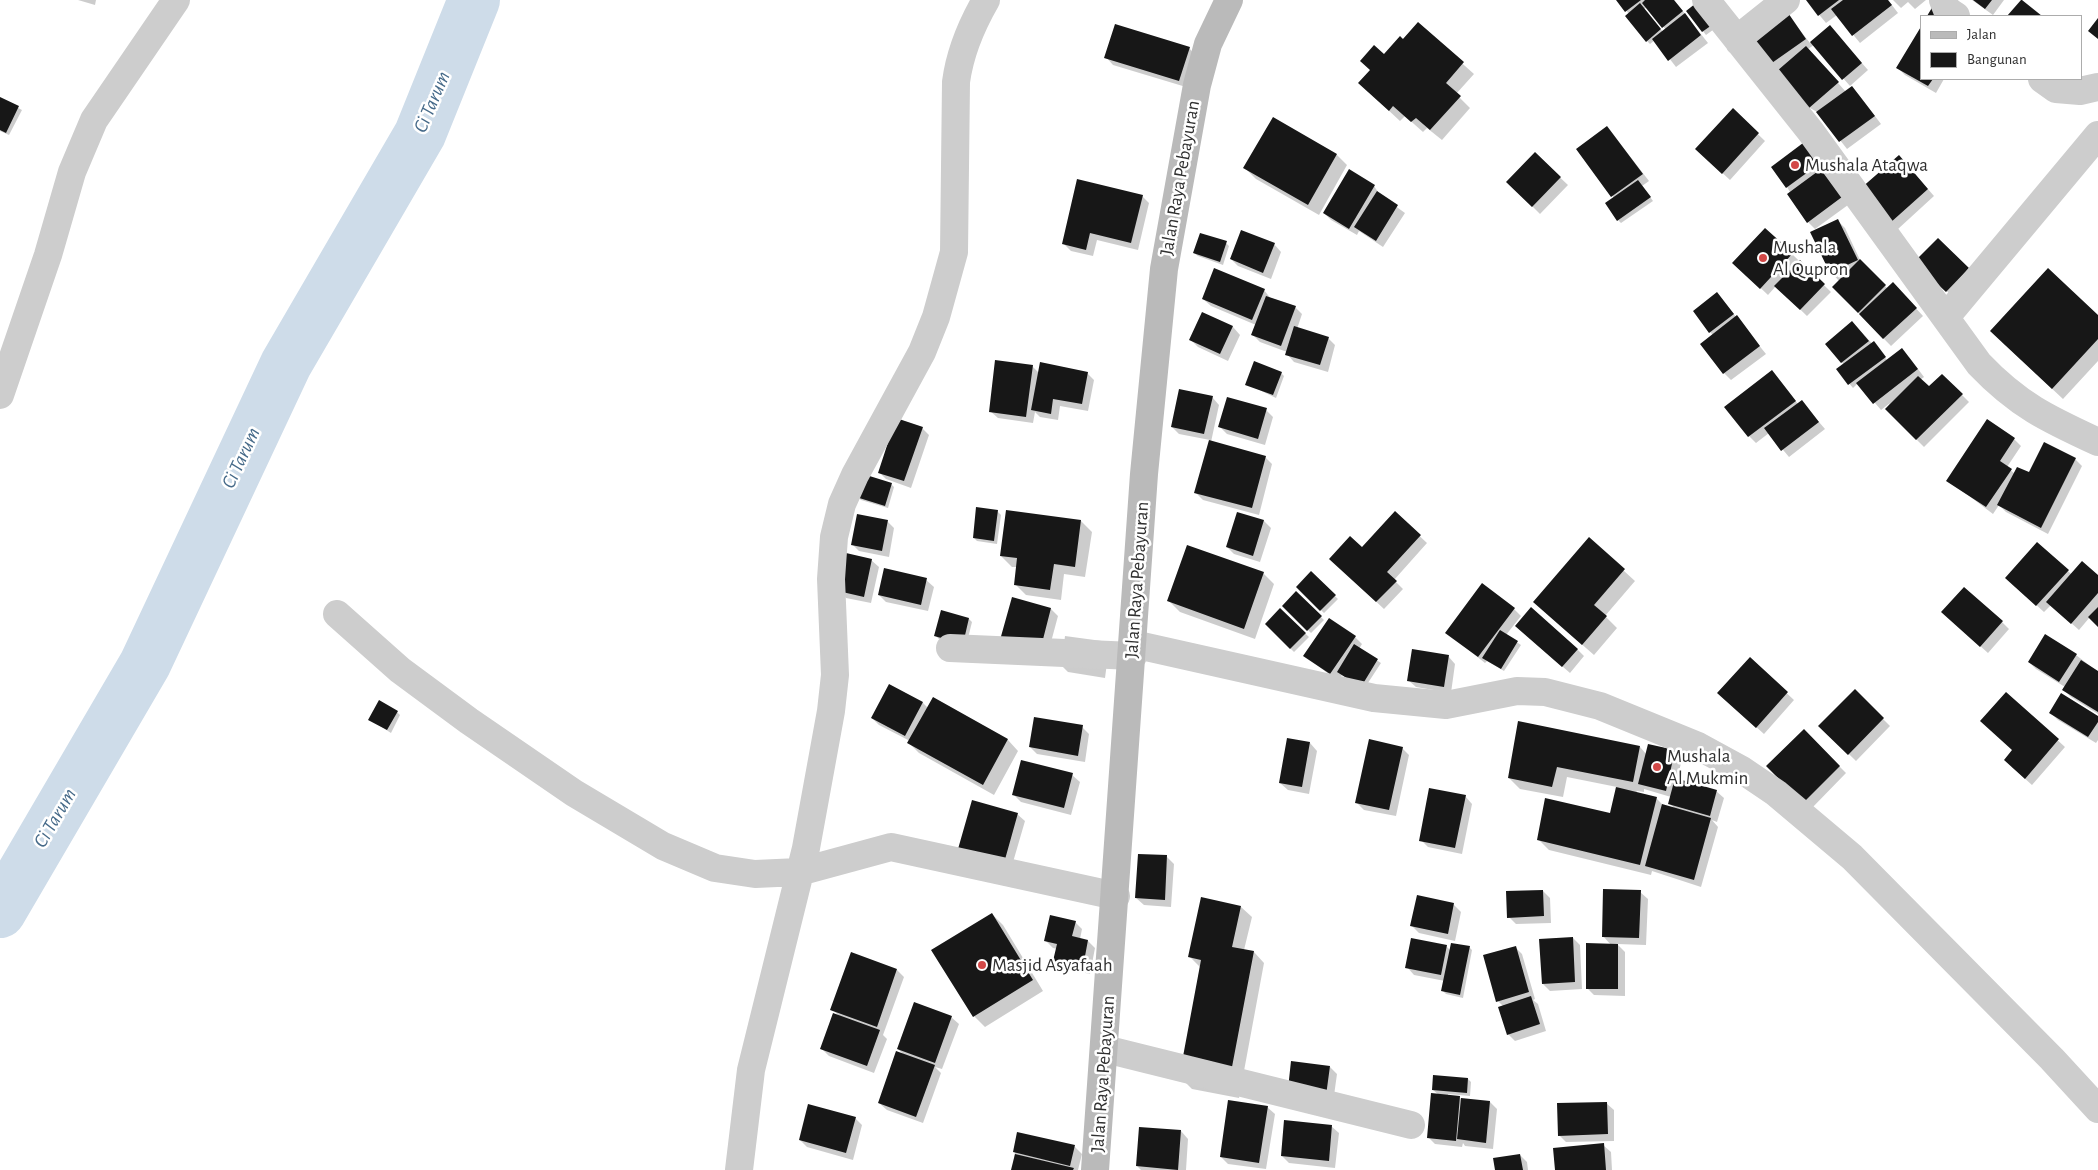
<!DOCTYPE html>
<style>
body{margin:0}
#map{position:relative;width:2098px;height:1170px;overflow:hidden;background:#fff;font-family:"Alegreya Sans",sans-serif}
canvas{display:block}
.legend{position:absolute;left:1920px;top:15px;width:162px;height:65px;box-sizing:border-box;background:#fff;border:1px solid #acacac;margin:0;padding:6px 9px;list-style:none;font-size:15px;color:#303030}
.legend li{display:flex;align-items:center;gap:10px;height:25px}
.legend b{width:25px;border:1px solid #acacac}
</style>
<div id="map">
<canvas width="2098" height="1170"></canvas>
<ul class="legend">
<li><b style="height:6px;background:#bababa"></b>Jalan</li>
<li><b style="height:14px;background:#171717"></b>Bangunan</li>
</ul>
</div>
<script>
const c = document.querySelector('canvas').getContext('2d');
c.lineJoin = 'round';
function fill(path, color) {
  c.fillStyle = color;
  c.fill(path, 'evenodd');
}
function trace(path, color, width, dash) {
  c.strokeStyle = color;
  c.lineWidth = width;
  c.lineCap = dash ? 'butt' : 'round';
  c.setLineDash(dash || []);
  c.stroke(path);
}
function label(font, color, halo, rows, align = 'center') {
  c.font = font + ' "Alegreya Sans",sans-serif';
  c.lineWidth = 5;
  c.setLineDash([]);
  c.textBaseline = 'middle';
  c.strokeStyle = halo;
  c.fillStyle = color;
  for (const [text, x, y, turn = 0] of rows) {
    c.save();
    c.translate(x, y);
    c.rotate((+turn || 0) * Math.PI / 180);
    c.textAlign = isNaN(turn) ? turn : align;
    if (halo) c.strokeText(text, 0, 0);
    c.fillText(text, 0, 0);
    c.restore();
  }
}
fill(new Path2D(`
 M78 0H96L95 5Z
 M1617 0H1674L1708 43 1676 67 1655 40 1650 44 1647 41 1627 16 1629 14ZM1647 7 1666 30 1663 32 1644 9Z
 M1807 0H1888L1898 13 1860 43 1837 15 1826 23Z
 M1893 0H1926L1915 9 1908 2 1901 8Z
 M1972 0H2004L1993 15Z
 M1783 9 1810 43 1830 27 1868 70 1850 86 1814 45 1808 49 1846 92 1852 88 1859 95 1881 124 1847 149 1819 113 1810 108 1770 64Z
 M1687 11 1721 24 1706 35Z
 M1418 24 1474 74 1456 94 1470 108 1442 140 1427 128 1423 132 1405 116 1400 121 1359 83Z
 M1189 48 1196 56 1186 87 1113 65 1106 57Z
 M1898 68 1922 79H1944L1936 93 1905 75Z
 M0 98 22 110 9 135 0 131Z
 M1733 110 1765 141 1730 180 1704 156Z
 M1607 127 1649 181 1642 186 1653 201 1621 223 1618 220 1614 198 1578 149Z
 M1803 145 1848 205 1815 229 1808 222 1787 187Z
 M1535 154 1568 185 1540 214 1508 182Z
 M1337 155 1347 165 1319 215 1256 179 1245 168Z
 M1906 164 1934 196 1898 229 1891 222Z
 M1349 171 1374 186 1380 195 1405 213 1383 247 1359 231 1357 235 1331 220 1324 213Z
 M1142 196 1149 203 1138 250 1097 240 1093 256 1071 251 1064 244Z
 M1838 221 1845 228 1861 262 1888 289 1900 291 1923 316 1891 346 1833 287 1839 281 1831 272 1812 233Z
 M1938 239 1975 276 1954 298 1916 262Z
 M1226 243 1229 246 1223 265 1198 256 1194 253Z
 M1274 244 1281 252 1271 279 1238 266 1231 259Z
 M1792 254 1831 292 1807 316 1776 286 1768 295 1734 263Z
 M1264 290 1271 299 1295 307 1302 314 1297 329 1328 338 1335 345 1328 372 1294 362 1287 354V352L1260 342 1253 335 1256 325 1211 306 1203 299Z
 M1720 297 1766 354 1731 380 1724 373 1713 335 1710 332Z
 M1203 313 1233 327 1240 335 1228 361 1198 347 1191 340Z
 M2098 316V361L2063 399 2002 342Z
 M1856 326 1888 361 1909 357 1924 377 1920 380 1929 388 1942 375 1969 402 1924 447 1886 409 1890 403 1881 410 1858 383 1853 388 1838 370 1844 365 1826 344Z
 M1032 366 1039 373H1087L1094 380 1088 411 1060 406 1058 420 1040 417 1035 412 1033 423 998 418 990 411Z
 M1772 372 1798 404 1801 401 1825 429 1789 457 1769 433 1756 443 1749 436Z
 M1281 373 1284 376 1276 398 1247 384Z
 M1212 397 1219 405 1211 442 1265 457 1272 464 1259 515 1203 500 1196 493 1210 440 1179 434 1172 427Z
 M1266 410 1273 417 1265 445 1227 434 1220 427Z
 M922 428 929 435 911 488 886 479 879 472Z
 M2014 439 2021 446 2007 467 2015 474H2029L2075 459 2082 466 2048 534 2006 512 1999 505 1993 514 1948 480Z
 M891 484 894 487 888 508 861 500 858 497Z
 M997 511 1001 515 997 544 977 541 974 538Z
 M1238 513 1264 521 1271 528 1260 562 1234 554 1227 547Z
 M1395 513 1427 543 1394 580 1403 589 1384 609 1338 566 1362 549Z
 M887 521 894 528 889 557 859 551 852 544Z
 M1081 521 1092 532 1085 577 1064 574 1061 600 1026 595 1015 584 1017 567H1012L1001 556Z
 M1589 539 1635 581 1605 616 1617 628 1594 655 1546 613Z
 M871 560 879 567 871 603 846 598 839 590Z
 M2068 571 2072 575 2098 577V626L2090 617 2079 630 2051 605 2044 612 2014 585Z
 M1263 573 1274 584 1255 639 1180 612 1169 601Z
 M1311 573 1338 599 1324 613 1297 587Z
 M926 580 934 587 928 611 886 602 879 595Z
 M1296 593 1324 620 1311 633 1284 606Z
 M1051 609 1058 616 1047 657 1009 647Z
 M1514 609 1521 616 1506 635 1521 645 1504 671 1487 661 1485 663 1446 632Z
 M1280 610 1309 637 1294 652 1266 624Z
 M942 612 969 619 972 622 966 646 939 639 936 636Z
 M1950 619 2002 622 2009 629 1988 653Z
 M1524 633 1577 649 1584 656 1570 673Z
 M1065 636 1102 641 1109 648 1105 678 1068 672 1061 665Z
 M1355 637 1362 644 1359 649 1381 663 1364 689 1342 675 1338 681 1305 656Z
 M2076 655 2098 672V714L2071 697 2064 690 2065 687 2036 669 2029 662Z
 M1448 656 1455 664 1451 693 1416 687 1408 680Z
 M1750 659 1794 700 1764 734 1726 700Z
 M890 685 923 703 928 708 933 698 1008 740 1018 751 994 795 919 753 909 743 910 741 879 725 872 718Z
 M1855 691 1890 726 1856 761 1820 726Z
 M2006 693 2065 747 2032 785 2012 767 2013 750Z
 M397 712 400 715 391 733 369 719Z
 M2051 713 2098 717V740L2096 743 2058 720Z
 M1082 727 1089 734 1085 762 1037 754 1030 747Z
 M1804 731 1846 773 1811 809 1768 766Z
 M1288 740 1310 743 1317 751 1309 794 1288 790 1280 783Z
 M1649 745 1675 752 1682 759 1677 780 1716 791 1724 798 1717 822 1712 820 1718 827 1701 887 1652 871 1651 875 1549 850 1538 839 1611 814 1617 787 1567 777 1563 797 1520 789 1509 778 1640 747 1647 755ZM1644 789 1671 797 1669 803 1676 810 1665 807 1656 798 1636 793 1637 791 1644 792Z
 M1402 748 1409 755 1396 816 1364 810 1357 803Z
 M1072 775 1080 782 1071 815 1021 802 1014 795Z
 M1465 796 1472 804 1462 854 1428 847 1421 840Z
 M1017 814 1025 821 1011 869 967 856Z
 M1167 857 1174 864 1171 907 1144 905 1136 898Z
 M1543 891 1550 898 1551 923 1516 924 1509 917Z
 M1640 892 1648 899 1646 945 1617 944 1625 952V996L1594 995 1587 988 1611 945 1603 936Z
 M1453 904 1461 912 1455 941 1419 933 1412 926Z
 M1241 907 1252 917 1244 950 1254 952 1264 963 1239 1098 1192 1089 1181 1078 1200 967 1189 956Z
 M992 914 1003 925 1043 991 985 1027 974 1016Z
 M1075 922 1082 929 1080 939 1088 941 1095 948 1090 974 1062 968 1055 961 1057 949 1053 948 1046 941Z
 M1573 938 1580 945 1582 989 1550 991 1543 984Z
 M1446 946 1450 950 1469 947 1472 950 1463 998 1446 994 1443 991 1445 981 1414 975 1407 967Z
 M1515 947 1522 954 1535 999 1533 1000 1538 1004 1546 1031 1515 1041 1508 1034 1503 1006 1498 1001Z
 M897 970 904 977 883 1035 887 1039 874 1073 829 1056 822 1049 839 1016 832 1009Z
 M951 1017 959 1024 942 1069 935 1067 941 1073 923 1123 887 1110 879 1103 904 1055 898 1049Z
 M1330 1067 1337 1074 1332 1110 1295 1105Z
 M1468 1079 1471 1082 1470 1096 1448 1094V1096L1459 1097 1463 1101 1490 1102 1497 1109 1493 1149 1465 1146 1463 1143 1462 1147 1435 1144 1428 1137 1439 1095 1433 1090Z
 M1606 1103 1614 1110V1141L1566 1142 1559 1135Z
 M1267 1107 1275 1114 1266 1169 1228 1164 1221 1157Z
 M855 1118 862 1125 853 1160 807 1147 800 1140Z
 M1331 1126 1339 1133 1335 1168 1289 1163 1282 1156Z
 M1181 1131 1188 1139 1186 1170H1141L1137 1166Z
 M1018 1134 1075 1147 1082 1154 1078 1170H1012Z
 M1603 1145 1611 1152 1612 1170H1556Z
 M1520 1155 1527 1162 1528 1170H1496Z`), '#0003');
trace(new Path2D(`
 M0 912 145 664 286 364 420 134 474 0`), '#cedce9', 52);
fill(new Path2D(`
 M1616 0H1641L1625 12Z
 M1645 0H1674L1683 11 1662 28 1642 3Z
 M1700 0 1719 20 1702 32 1686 11Z
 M1806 0H1839L1818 16Z
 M1843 0H1888L1892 5 1852 36 1831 9Z
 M1973 0H1992L1985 9Z
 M2021 0H2022L2042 16H2007Z
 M1640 3 1661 29 1646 42 1625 16Z
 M1933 6 1949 16H1927Z
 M1784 7 1806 39 1769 65 1746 34Z
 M1685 13 1701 35 1668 61 1652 39Z
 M2098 18V39L2088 31Z
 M1418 22 1464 62 1446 83 1461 96 1430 130 1416 118 1411 122 1393 106 1389 111 1358 83 1370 70 1360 61 1374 45 1384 54 1400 36 1403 39Z
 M1115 24 1190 47 1179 81 1104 58Z
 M1830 25 1862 63 1842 80 1810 42Z
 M1922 25V79H1933L1928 86 1896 68Z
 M1806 46 1839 82 1809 108 1777 71Z
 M1852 86 1875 116 1839 142 1816 112Z
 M0 97 19 106 6 133 0 130Z
 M1733 108 1759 133 1722 174 1695 149Z
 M1273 117 1337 154 1308 205 1243 168Z
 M1607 126 1643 174 1611 197 1576 149Z
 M1803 143 1819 164 1786 188 1771 167Z
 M1535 152 1561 177 1532 207 1506 182Z
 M1899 155 1928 189 1890 223 1860 189Z
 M1349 169 1375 185 1349 229 1323 213Z
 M1821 169 1842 197 1807 223 1787 194Z
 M1077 179 1143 195 1131 243 1090 233 1086 250 1062 244Z
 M1638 180 1651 197 1617 221 1605 203Z
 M1377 191 1398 205 1376 241 1354 227Z
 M1838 219 1858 260 1830 273 1810 232Z
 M1765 228 1793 253 1760 289 1732 263Z
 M1241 230 1275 243 1263 273 1230 259Z
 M1200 233 1227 241 1220 262 1193 253Z
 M1938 238 1969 268 1946 292 1914 262Z
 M1860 259 1886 285 1858 313 1832 287Z
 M1800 260 1825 284 1800 310 1774 286Z
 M1214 268 1265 289 1252 320 1202 299Z
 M2048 268 2098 315V339L2052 389 1990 331Z
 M1893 282 1917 308 1883 339 1859 314Z
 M1717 292 1734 314 1709 333 1693 311Z
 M1266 296 1296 306 1281 346 1251 335Z
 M1202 312 1233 326 1220 354 1189 340Z
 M1737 315 1760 346 1723 374 1700 344Z
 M1852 321 1869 341 1841 363 1825 344Z
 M1294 326 1329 337 1320 365 1285 355Z
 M1874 341 1886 357 1848 385 1836 369Z
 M1902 348 1918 369 1873 404 1856 383Z
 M995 360 1033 365 1026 417 989 412Z
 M1254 361 1282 372 1273 395 1245 385Z
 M1040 362 1088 372 1082 404 1053 399 1051 414 1031 410Z
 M1772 370 1796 401 1748 437 1724 407Z
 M1942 374 1963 394 1916 440 1885 409 1918 376 1929 386Z
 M1179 389 1213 396 1204 434 1171 427Z
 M1227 397 1267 408 1258 439 1218 427Z
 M1802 400 1819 422 1781 451 1764 428Z
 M896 418 923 427 904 481 878 473Z
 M1987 419 2015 438 2000 461 2012 469 1986 507 1946 481Z
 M1209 440 1266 456 1252 508 1194 493Z
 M2044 442 2076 458 2041 528 1997 505 2017 467 2029 472Z
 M863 474 892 483 885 506 856 497Z
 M976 507 998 510 994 541 973 538Z
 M1006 510 1081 520 1075 567 1054 564 1050 590 1014 585 1017 558 1000 556Z
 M1395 511 1421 535 1387 572 1397 581 1376 602 1329 559 1350 536 1362 547Z
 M1237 512 1264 520 1253 556 1226 547Z
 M857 514 888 520 882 551 851 545Z
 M1589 537 1625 569 1594 605 1607 616 1582 645 1533 602Z
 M2037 542 2069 570 2036 606 2005 578Z
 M1187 545 1264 572 1244 629 1167 601Z
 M846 553 872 559 864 597 838 591Z
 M2082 561 2098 575V593L2071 624 2046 602Z
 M884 568 927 578 921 605 878 595Z
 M1311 571 1336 595 1320 611 1296 587Z
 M1482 583 1515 608 1478 657 1445 633Z
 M1964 587 2003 621 1980 647 1941 612Z
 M1296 591 1322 616 1307 631 1282 606Z
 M1012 597 1051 608 1040 651 1000 640Z
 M1531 607 1578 649 1562 667 1515 626Z
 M2098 607V627L2088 617Z
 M1280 608 1306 633 1290 649 1265 624Z
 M941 610 969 618 963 644 934 636Z
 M1329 618 1356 636 1330 674 1303 656Z
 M1500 630 1518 641 1501 669 1482 658Z
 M2045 634 2077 654 2059 682 2028 662Z
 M1354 644 1378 659 1361 687 1337 672Z
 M1412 649 1449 655 1444 687 1407 681Z
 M1750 657 1788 692 1756 728 1717 693Z
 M2081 660 2098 671V712L2062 690Z
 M889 684 923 702 905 736 871 718Z
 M1855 689 1884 718 1848 755 1818 726Z
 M2006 692 2059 739 2025 779 2004 760 2012 750 1980 721Z
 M2061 693 2098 716V722L2088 737 2049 713Z
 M933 697 1008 739 983 785 907 743Z
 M379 700 398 711 387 730 368 720Z
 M1034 717 1083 725 1078 756 1029 747Z
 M1518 721 1640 746 1633 782 1557 767 1552 787 1508 778Z
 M1804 729 1840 766 1803 803 1766 766Z
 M1287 738 1310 742 1302 787 1279 783Z
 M1369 739 1403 747 1389 810 1355 803Z
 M1648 744 1675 750 1666 791 1638 784Z
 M1021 760 1073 773 1064 808 1012 795Z
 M1675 778 1717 790 1710 816 1668 804Z
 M1616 787 1657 797 1640 865 1537 840 1545 798 1610 813Z
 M1429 788 1466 795 1455 848 1419 841Z
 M972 800 1018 813 1004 863 958 849Z
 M1662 804 1711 818 1694 880 1645 866Z
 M1138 854 1167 855 1165 900 1135 898Z
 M1603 889 1641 890 1639 938 1602 937Z
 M1543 890 1544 916 1507 918 1506 891Z
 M1417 895 1454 903 1448 934 1410 926Z
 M1201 897 1241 906 1232 947 1254 951 1228 1088 1179 1078 1201 960 1188 957Z
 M992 913 1033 980 973 1017 931 950Z
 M1050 915 1076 921 1072 936 1088 940 1083 967 1053 961 1057 944 1044 941Z
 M1573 937 1575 982 1542 984 1539 939Z
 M1411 938 1447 945 1441 975 1405 968Z
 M1451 943 1470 946 1460 995 1441 991Z
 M1586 943 1618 944V989H1586Z
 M1516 946 1529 992 1496 1002 1483 955Z
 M851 952 897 969 877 1027 830 1010Z
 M1531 996 1540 1024 1507 1035 1498 1007Z
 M914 1002 952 1016 935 1063 897 1049Z
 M833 1013 880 1030 867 1066 820 1049Z
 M896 1051 935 1065 916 1117 878 1103Z
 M1291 1061 1330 1066 1325 1103 1287 1098Z
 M1433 1075 1468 1078 1467 1093 1432 1090Z
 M1431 1093 1460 1096 1456 1141 1427 1138Z
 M1461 1098 1490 1101 1486 1143 1457 1139Z
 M1228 1100 1268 1106 1259 1163 1220 1157Z
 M1607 1102 1608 1134 1558 1136 1557 1103Z
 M808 1104 856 1117 846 1153 799 1140Z
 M1284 1120 1332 1125 1329 1161 1281 1156Z
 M1139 1127 1181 1130 1178 1170 1136 1166Z
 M1017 1132 1075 1145 1070 1166 1013 1152Z
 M1604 1143 1606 1170H1555L1553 1148Z
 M1015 1154 1074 1168 1073 1170H1011Z
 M1520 1154 1523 1170H1495L1493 1158Z`), '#171717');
trace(new Path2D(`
 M1706 0 1811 132 1979 364C2018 405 2048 419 2098 442
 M1943 0 1947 10 1956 16
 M1739 42 1746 32 1786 0
 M2042 79 2056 89 2080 91 2098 87
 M1946 317 2098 135
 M0 395 48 255 72 172 94 120 176 0
 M337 614 400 670 469 721 574 793 663 846 715 868 755 874 799 872 891 847 1116 896
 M1133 644 1374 698 1446 705 1517 691 1545 692 1600 706 1698 746 1742 770 1776 793 1852 857 2052 1059 2098 1109
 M950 648 1133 656
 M1105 1049 1411 1125
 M739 1170 751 1070 806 848 831 711 835 675 831 579 834 537 842 504 855 475 922 352 936 317 954 252 956 82C960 52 971 26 986 0`), '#cdcdcd', 28);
trace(new Path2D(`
 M1095 1170 1144 474 1164 269 1197 85 1208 44 1229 0`), '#bababa', 28);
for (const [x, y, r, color] of [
 [1795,165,5,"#d24847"],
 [1763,258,5,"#d24847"],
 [1657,767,5,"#d24847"],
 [982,965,5,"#d24847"]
]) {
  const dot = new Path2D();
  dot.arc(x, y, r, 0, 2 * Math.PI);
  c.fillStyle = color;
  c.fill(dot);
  trace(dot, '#fff', 2);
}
label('19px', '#303030', '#fff', [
 ["Mushala Ataqwa",1805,165],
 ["Mushala",1773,247],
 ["Al Qupron",1773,269],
 ["Mushala",1667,756],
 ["Al Mukmin",1667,778],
 ["Masjid Asyafaah",992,965]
], 'left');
label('19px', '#303030', '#fff', [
 ["Jalan Raya Pebayuran",1180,178,-80],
 ["Jalan Raya Pebayuran",1137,580,-86],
 ["Jalan Raya Pebayuran",1103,1074,-86]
]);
label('italic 20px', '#466a89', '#fff', [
 ["Ci Tarum",432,102,-67],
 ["Ci Tarum",241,458,-65],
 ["Ci Tarum",55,818,-60]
]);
</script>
